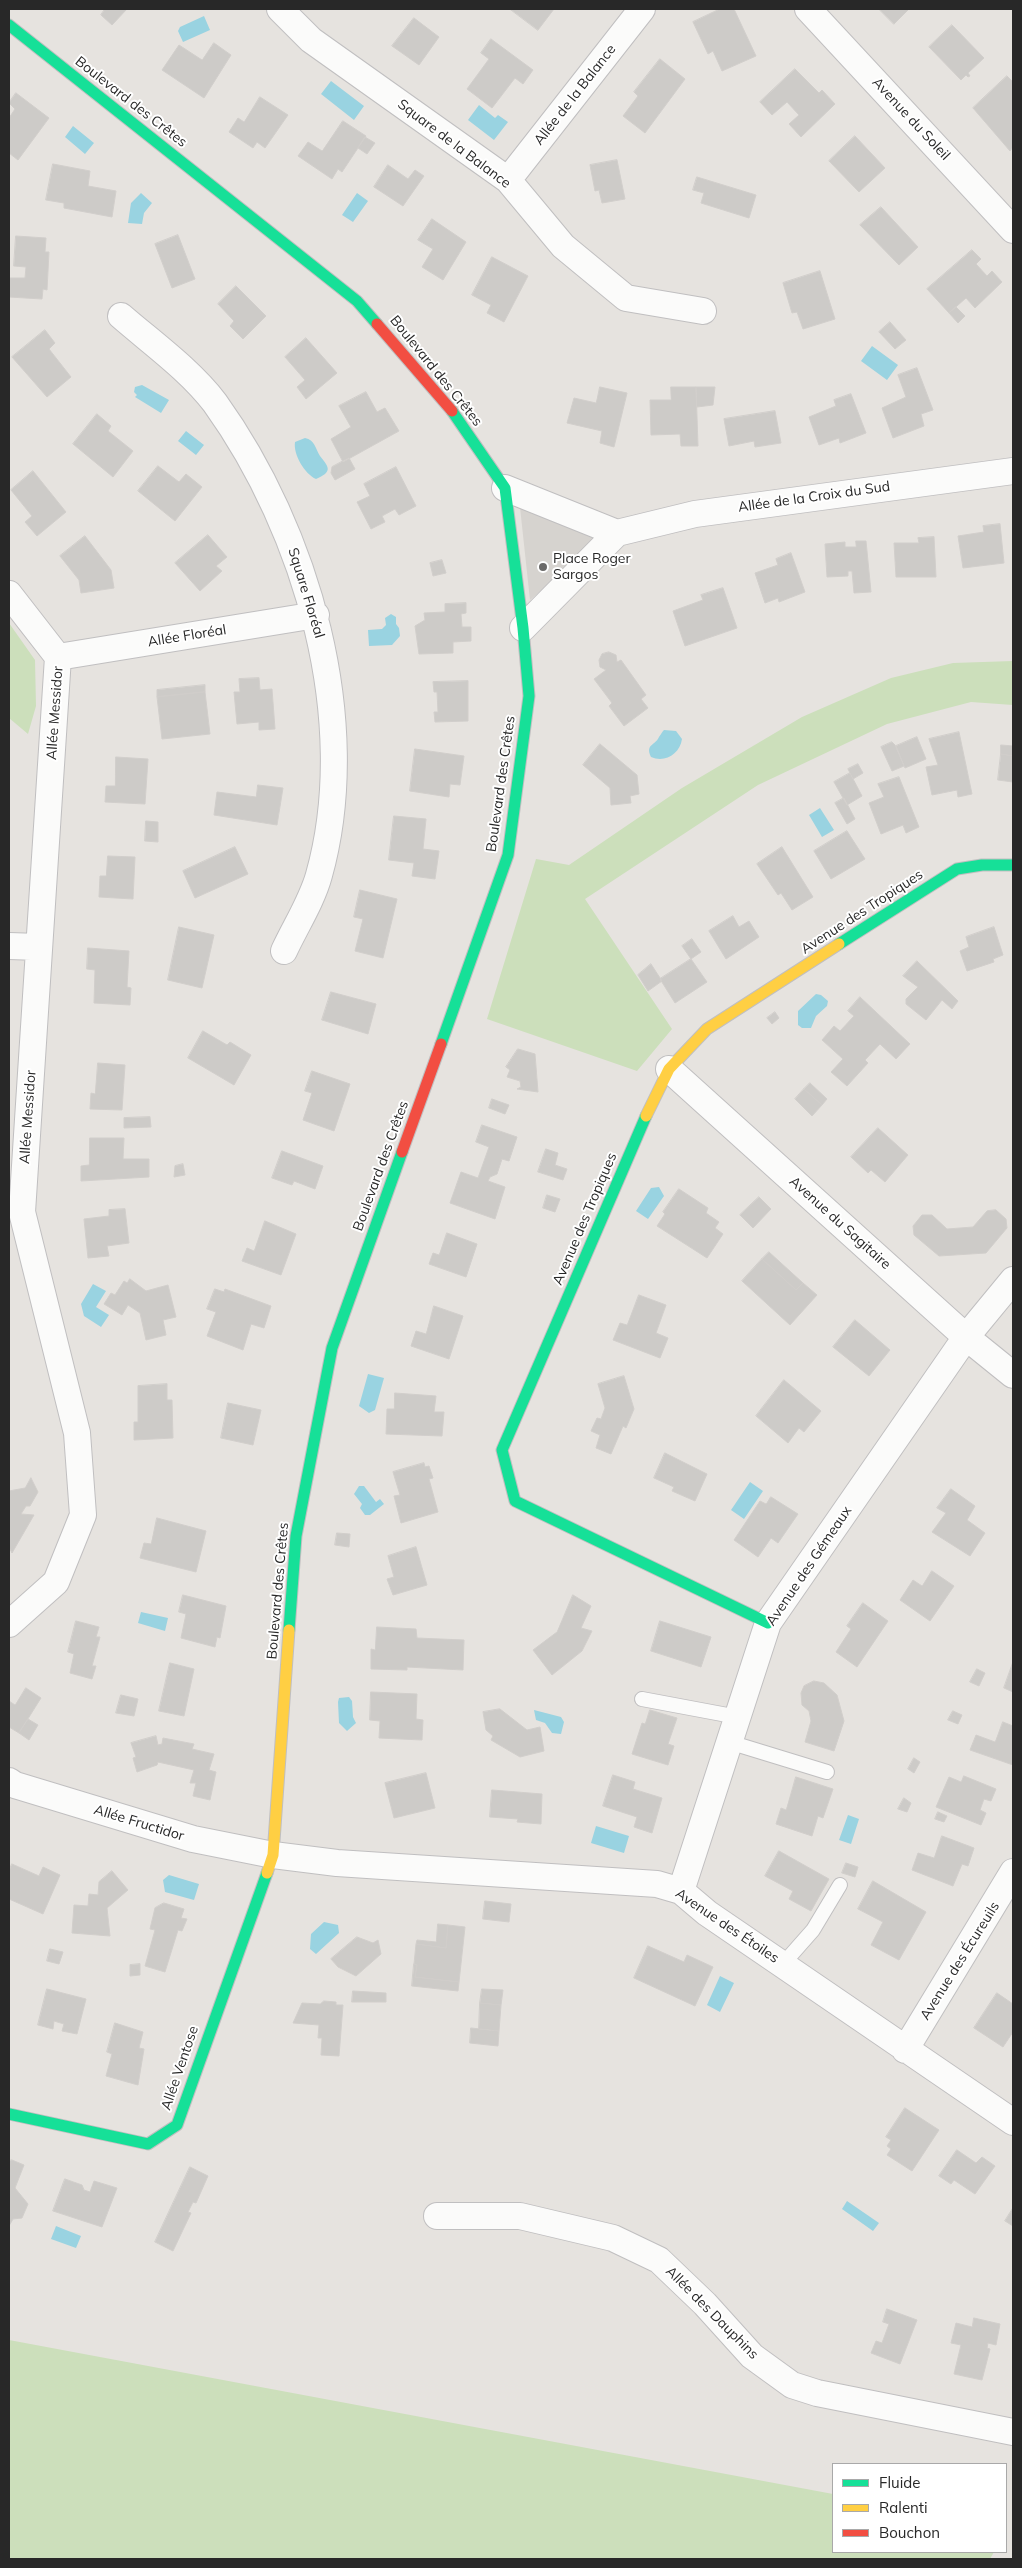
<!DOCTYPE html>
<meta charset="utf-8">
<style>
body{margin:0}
#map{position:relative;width:1022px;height:2568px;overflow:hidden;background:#e6e3df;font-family:Mulish,sans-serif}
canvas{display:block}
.frame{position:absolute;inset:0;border:10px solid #282828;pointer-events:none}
.legend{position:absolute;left:832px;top:2463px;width:175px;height:90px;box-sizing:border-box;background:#fff;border:1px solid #a9a9a9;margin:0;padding:6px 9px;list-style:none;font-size:15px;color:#282828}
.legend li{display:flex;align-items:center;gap:10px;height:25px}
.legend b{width:25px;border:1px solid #a9a9a9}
</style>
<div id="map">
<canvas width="1022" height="2568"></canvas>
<div class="frame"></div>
<ul class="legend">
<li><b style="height:6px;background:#16e098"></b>Fluide</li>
<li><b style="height:6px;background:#ffcf43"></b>Ralenti</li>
<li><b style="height:6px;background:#f24e42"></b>Bouchon</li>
</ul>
</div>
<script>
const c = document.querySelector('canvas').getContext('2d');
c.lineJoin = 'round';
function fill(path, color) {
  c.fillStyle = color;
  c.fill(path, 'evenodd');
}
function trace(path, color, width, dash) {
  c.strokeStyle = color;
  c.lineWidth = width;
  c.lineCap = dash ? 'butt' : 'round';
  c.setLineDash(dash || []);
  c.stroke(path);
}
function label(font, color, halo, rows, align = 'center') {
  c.font = font + ' Mulish,sans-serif';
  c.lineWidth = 4;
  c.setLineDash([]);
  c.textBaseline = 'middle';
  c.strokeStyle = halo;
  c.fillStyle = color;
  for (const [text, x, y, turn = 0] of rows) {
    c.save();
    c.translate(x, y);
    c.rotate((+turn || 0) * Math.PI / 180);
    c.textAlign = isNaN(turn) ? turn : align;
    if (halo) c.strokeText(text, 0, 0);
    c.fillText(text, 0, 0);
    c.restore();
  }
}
fill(new Path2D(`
 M9 623 35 660 36 706 28 734 9 718Z
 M1013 661V705L971 702 887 724 758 785 585 899 672 1029 637 1071 487 1019 536 859 569 865 682 788 802 717 891 678 953 663Z
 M9 2340 833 2494V2552H994L990 2559H9Z`), '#ccdfbb');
fill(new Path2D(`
 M519 498 604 536 530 600Z`), '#d6d3cf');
fill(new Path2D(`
 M204 16 210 30 183 42 178 31 180 27Z
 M331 81 364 106 354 120 321 94Z
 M479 105 495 118 498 115 508 122 494 140 468 120Z
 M73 126 94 143 85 154 65 137Z
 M141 193 152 203 144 213 142 224 128 223 131 203Z
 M357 193 368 201 353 222 342 215Z
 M872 346 898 365 887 380 861 361Z
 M142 385 169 400 161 413 135 397 137 395 134 392 135 387Z
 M186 431 204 445 196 455 178 441Z
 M305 438C315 440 315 448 320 456 330 468 332 472 316 479 305 474 293 455 295 442Z
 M391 614 396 617V624L399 628 400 636 392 645 369 646 368 630 382 629 386 625 385 618Z
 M664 730 676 731 682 739C680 754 665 763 651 757 645 744 655 746 659 737 661 734 662 732 664 730Z
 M820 808 834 830 822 837 809 815Z
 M816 994 821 995 828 1001 827 1006 816 1016 811 1028H802L798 1025V1011Z
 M659 1187 664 1196 648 1219 636 1211 651 1188Z
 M93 1284 106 1291 96 1307 109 1315 101 1327 84 1316 81 1304Z
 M368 1374 384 1378 375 1410 369 1413 359 1406Z
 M750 1482 763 1491 744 1519 731 1510Z
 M359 1486H364L376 1502 380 1499 384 1504 370 1515H365L360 1508 362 1504 354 1494Z
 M141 1612 168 1618 165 1631 138 1623Z
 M349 1697 352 1701 353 1717 356 1723 347 1731 339 1723 338 1702 339 1698Z
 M534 1710 561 1717 564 1722 561 1734 552 1733 545 1723 536 1720Z
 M848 1815 859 1819 851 1844 839 1840Z
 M596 1826 629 1836 624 1853 591 1843Z
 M169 1875 199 1884 194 1900 165 1892 163 1880Z
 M324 1922 338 1925 339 1933 316 1954 310 1949 311 1934Z
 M720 1976 734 1983 720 2012 707 2005Z
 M847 2201 879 2223 873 2231 842 2209Z
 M56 2226 81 2236 76 2248 51 2239Z`), '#99d3e1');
const building = new Path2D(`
 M105 9H127L112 25 101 15Z
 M510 9H554L538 30Z
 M720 9H734L756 56 722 71 713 51 708 54 693 22Z
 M879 9H909L894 24Z
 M414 18 439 37 419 65 392 46Z
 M952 25 984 58 968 73 970 76 968 77 966 75 961 80 929 47Z
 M491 39 533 70 523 84 515 78 492 108 467 89 489 59 481 53Z
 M214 43 231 55 204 98 162 70 179 45 202 60Z
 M660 59 685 79 645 133 623 116 638 96 634 92Z
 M795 69 819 93 822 90 835 104 801 137 789 124 799 115 787 102 772 115 760 102Z
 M1007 76 1013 82V147L1010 151 973 108Z
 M16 93 49 118 18 160 9 153V118L15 109 9 103Z
 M260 97 288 115 265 148 257 142 253 148 229 132 238 118 244 122Z
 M343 121 366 136 342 172 338 169 332 179 298 156 308 142 322 151Z
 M855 136 885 168 859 192 829 161Z
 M365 137 375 143 367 154 358 148Z
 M617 160 625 199 602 203 599 190 595 191 590 165Z
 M53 164 90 171 88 186 116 191 112 217 64 208V203L46 200Z
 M388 165 408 179 415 170 424 176 403 206 374 187Z
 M697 177 756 195 749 218 701 203 704 193 693 190Z
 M881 207 918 247 899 265 860 225Z
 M432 219 466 242 443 280 422 267 433 249 418 240Z
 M178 235 195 279 172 288 155 244Z
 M16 236 46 238 45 252H49L47 290 43 289 42 299 9 297V278H25L26 267 14 266Z
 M972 250 981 259 976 264 987 276 992 271 1002 282 975 308 966 298 949 313 927 289Z
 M492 257 528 276 504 322 487 313 491 305 472 295Z
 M820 271 835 319 803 329 797 312 792 313 783 283Z
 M236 286 266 316 243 339 230 326 234 321 218 304Z
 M956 307 965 316 958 323 949 313Z
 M890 322 906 340 895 349 879 332Z
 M45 330 55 343 49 349 71 377 47 397 12 357Z
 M306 338 337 373 306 399 297 387 305 380 285 357Z
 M917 368 933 410 921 414 924 426 893 438 882 408 906 397 898 375Z
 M600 387 627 393 614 447 600 443 602 431 567 423 574 398 596 403Z
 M671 387H696L698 446H681L680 434 651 435 650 400H671Z
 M696 387H715L713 405 697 407Z
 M366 392 377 412 385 408 399 431 343 462 331 439 351 427 339 406Z
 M851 394 866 433 840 443 839 438 819 445 809 417 836 406 834 400Z
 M775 411 781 443 755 447 754 441 729 446 724 419Z
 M97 414 111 426 108 431 133 451 113 477 73 444Z
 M349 458 355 469 335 480 331 473 332 467Z
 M158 466 179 482 186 474 202 487 175 521 138 491Z
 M396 467 416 506 399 515 395 509 382 516 385 522 371 529 357 502 370 496 364 484Z
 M33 471 66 512 37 536 25 522 32 516 11 490Z
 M1000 524 1004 563 963 568 958 536 984 532 983 526Z
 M208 535 227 557 216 566 222 571 200 591 175 563Z
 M85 536 111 570 114 588 81 593 79 580 60 556Z
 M934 537 936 577H896L894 543H919L918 538Z
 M856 541H866L871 592 854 593 852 571H848V576L827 577 825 544 845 542V547H856Z
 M791 553 805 592 779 602 778 598 765 603 755 573 778 565 776 559Z
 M442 560 446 573 433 576 430 563Z
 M723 588 737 628 685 646 673 611 703 600 701 595Z
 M466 603V613L461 614 462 627H471V641L453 642V653L419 654 415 626 425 620 424 613 445 612V604Z
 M609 652 616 655 617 662 621 660 646 695 641 699 648 708 624 726 609 706 612 703 594 679 606 670 600 667 599 660 602 654Z
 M259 678 260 690 272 689 275 729 259 730V722L237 724 234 692H240L239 679Z
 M468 681V721L435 722 434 712H438L437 692H434L433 682Z
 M205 685V692L157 697V690Z
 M205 692 210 734 162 739 157 697Z
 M959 732 972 794 958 797 957 790 932 795 926 767 938 765 929 739Z
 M917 737 926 759 905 768 896 746Z
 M892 742 895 745 904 766 892 771 881 747Z
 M600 744 637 775 639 794 630 796 631 803 611 805 610 788 583 765Z
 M1001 745 1013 746V756L1001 754Z
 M415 749 464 756 460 785 450 784 449 797 410 791Z
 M1001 754 1013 756V782L998 780Z
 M116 757 148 759 145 804 105 802 106 786H115Z
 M858 764 863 773 853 779 848 769Z
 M850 773 862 796 847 805 834 782Z
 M899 777 919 827 906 833 903 825 881 834 869 803 884 797 878 784Z
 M258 785 283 788 277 825 214 815 217 792 256 797Z
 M844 798 855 819 847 824 835 803Z
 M394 816 426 819 423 849 439 851 435 879 412 876 414 863 389 860Z
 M146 821 158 822V842L145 841Z
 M847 831 865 859 831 879 814 851Z
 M235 847 248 874 195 898 183 871Z
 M782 847 813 897 792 910 781 893 778 895 757 864Z
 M108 856 135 857 133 899 99 897 100 876H106Z
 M360 890 397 899 383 958 355 951 363 919 354 917Z
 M733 916 739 927 749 921 759 937 726 959 709 931Z
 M179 927 214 935 202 988 168 980Z
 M994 927 1003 955 993 959 994 962 967 971 960 951 969 947 966 937Z
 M692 939 701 952 691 959 682 946Z
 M88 948 129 951 127 987 131 988 130 1005 94 1003 95 970 87 969Z
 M691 959 707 982 675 1003 660 979Z
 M917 961 958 1001 952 1009 942 1000 926 1020 906 1004V999L918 987 903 976Z
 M651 964 662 981 648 991 638 975Z
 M331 992 376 1004 368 1034 322 1020Z
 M860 997 910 1044 896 1059 880 1044 865 1060 868 1063 847 1086 831 1072 843 1059 822 1040 834 1026 840 1031 854 1016 848 1011Z
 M775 1012 779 1018 772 1024 767 1018Z
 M203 1031 227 1045 230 1042 251 1055 234 1085 188 1058Z
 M518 1049 535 1054 538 1092 517 1089 521 1087 520 1081 507 1077 510 1070 506 1067Z
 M98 1063 125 1065 122 1110 90 1109 91 1093 95 1094Z
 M312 1071 350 1084 334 1131 303 1120 312 1093 305 1091Z
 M810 1083 827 1099 822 1105 804 1089Z
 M804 1089 822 1105 812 1116 795 1099Z
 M492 1099 509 1105 505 1114 489 1108Z
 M150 1117 151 1127 124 1128V1118Z
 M482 1125 517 1137 509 1161 502 1159 497 1174 490 1177 488 1181 505 1187 495 1219 450 1203 461 1172 478 1178 489 1147 476 1142Z
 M878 1128 908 1155 885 1182 871 1170 868 1173 851 1157Z
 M90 1138H124L123 1159H149V1177L81 1181V1166L89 1165Z
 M546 1149 558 1153 555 1165 567 1169 563 1180 538 1172Z
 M282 1151 323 1166 315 1189 294 1181 292 1185 272 1178Z
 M183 1164 185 1175 174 1177 175 1166Z
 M679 1189 708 1208 706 1213 719 1222 715 1228 723 1234 707 1258 657 1226 665 1214 663 1212Z
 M547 1195 560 1199 555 1212 543 1208Z
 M759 1197 771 1209 753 1228 740 1215Z
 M125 1209 129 1243 107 1246 109 1256 88 1258 84 1219 109 1216V1210Z
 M996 1210 1006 1219 1007 1228 986 1253 939 1256 914 1235 913 1226 922 1215H932L947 1229 973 1227 987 1211Z
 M265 1221 296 1234 281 1275 242 1261 247 1248 254 1251Z
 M447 1233 477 1244 466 1277 429 1264 433 1253 439 1255Z
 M769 1252 803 1283 796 1290 762 1259Z
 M762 1259 796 1290 803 1283 817 1295 790 1325 742 1281Z
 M130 1279 146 1291 168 1285 176 1317 163 1320 166 1335 146 1340 140 1313 128 1305 122 1315 104 1304 111 1293 115 1295 124 1281 127 1283Z
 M215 1289 224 1292 225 1289 271 1306 264 1328 251 1324 243 1350 207 1336 216 1312 207 1309Z
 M639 1295 666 1305 656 1333 668 1338 660 1358 613 1340 620 1323 627 1325Z
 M434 1306 463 1316 449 1359 411 1346 416 1331 426 1334Z
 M855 1320 890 1350 869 1376 833 1347Z
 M624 1376 634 1409 626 1428 623 1426 611 1454 596 1448 600 1435 591 1431 597 1418 601 1419 605 1408 598 1384Z
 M784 1380 821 1411 804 1432 799 1428 788 1443 756 1416Z
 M167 1384V1400H172L173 1438 134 1440V1422H138V1386Z
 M395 1393 436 1396 434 1412H444L442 1436 386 1434 387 1409H394Z
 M228 1403 261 1410 253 1445 221 1438Z
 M665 1453 707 1474 695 1501 672 1491 674 1487 654 1478Z
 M424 1463 425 1467 429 1466 433 1478 429 1479 438 1512 401 1523 394 1496 400 1495 393 1472Z
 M31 1478 38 1492 30 1506H26L21 1514 34 1515 12 1553 9 1547V1491L25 1488Z
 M951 1489 975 1506 967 1520 985 1533 970 1556 932 1532 946 1513 937 1508Z
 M771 1497 798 1514 778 1543 771 1538 758 1557 734 1540 760 1501 766 1504Z
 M157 1518 206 1531 196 1572 140 1558 144 1543 151 1544Z
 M337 1533 350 1534 349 1547 335 1545Z
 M416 1547 427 1585 393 1595 387 1579 394 1577 388 1556Z
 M932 1571 954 1586 930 1621 900 1600 913 1580 922 1586Z
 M183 1595 226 1606 220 1638 217 1637 215 1647 181 1638 186 1614 179 1612Z
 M573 1595 591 1606 581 1628 592 1631 582 1651 552 1675 533 1650 557 1632Z
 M863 1603 888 1621 857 1667 836 1652 851 1629 847 1626Z
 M76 1621 99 1627 96 1637H100L92 1666H96L92 1679 70 1673 74 1654 68 1652Z
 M660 1621 711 1637 701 1667 651 1651Z
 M377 1627 416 1629 417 1638 464 1640 463 1670 407 1667V1670L371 1669V1649L375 1650Z
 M1013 1662V1692L1004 1688Z
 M170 1663 194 1669 184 1716 159 1711Z
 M977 1669 985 1673 979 1686 970 1682Z
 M814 1681 824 1683 837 1695 844 1721 834 1751 805 1742 811 1721 809 1711 802 1705 801 1693 804 1686Z
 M26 1688 41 1698 19 1733 9 1727V1701L15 1705Z
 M371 1692 417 1694 416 1719 423 1720 422 1740 379 1738 380 1721 370 1720Z
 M121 1695 138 1699 134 1716 116 1713Z
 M500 1709 527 1730 540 1727 544 1751 520 1757 491 1740 493 1736 486 1730 483 1712Z
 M650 1710 677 1718 668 1744 674 1746 668 1765 632 1754 642 1723 645 1724Z
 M953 1711 962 1715 958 1724 948 1720Z
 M28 1719 38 1725 29 1740 19 1733Z
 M1003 1722 1013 1726V1765L970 1750 976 1735 995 1742Z
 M156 1736 158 1745 162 1744 163 1738 194 1744 192 1749 214 1754 209 1770 216 1772 210 1800 193 1796 196 1783H190L194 1770 158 1762 157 1765 137 1772 133 1758 136 1757 131 1743Z
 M914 1758 920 1762 914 1773 908 1769Z
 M426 1773 435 1808 394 1818 385 1783Z
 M613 1775 635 1782 633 1789 662 1798 652 1833 634 1827 637 1817 603 1806Z
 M964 1776 996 1789 991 1801 984 1799 980 1810 986 1813 981 1825 936 1807 949 1777 961 1782Z
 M796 1777 833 1789 823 1818 818 1816 812 1836 776 1824 781 1808 786 1810Z
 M492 1790 542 1794 541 1824 517 1822 518 1819 490 1817Z
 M904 1798 911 1803 907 1812 898 1809Z
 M938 1812 947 1816 944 1822 935 1819Z
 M942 1836 974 1848 968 1866 962 1864 953 1886 912 1870 918 1853 934 1858Z
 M779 1851 829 1879 811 1911 789 1899 793 1891 765 1876Z
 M846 1863 858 1867 855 1877 842 1873Z
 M12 1864 39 1876 43 1867 60 1875 43 1914 9 1899V1871Z
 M112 1871 128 1890 107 1908 110 1936 72 1933 74 1905 88 1906 89 1894 98 1895 99 1882Z
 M873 1881 926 1912 899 1960 871 1945 883 1922 858 1909Z
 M485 1901 511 1904 509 1922 483 1919Z
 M164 1903 184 1909 181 1918 187 1919 182 1931 178 1930 165 1972 145 1966 155 1930 150 1929 155 1908Z
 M438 1924 448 1925 446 1948 416 1944 417 1940 436 1942Z
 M448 1925 465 1927 459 1982 415 1977 417 1965 414 1964 416 1944 446 1948Z
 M357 1937 373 1943 378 1940 381 1954 356 1976 338 1967 331 1959Z
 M648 1946 684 1962 687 1955 713 1967 695 2006 634 1978Z
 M50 1949 63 1952 59 1964 47 1961Z
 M140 1964V1975L130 1976V1965Z
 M414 1964 417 1965 415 1977 459 1982 458 1991 412 1986Z
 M47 1989 86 1999 77 2034 62 2031 64 2024 54 2021 53 2029 38 2025Z
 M482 1989 503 1990 501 2005 480 2003Z
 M353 1991 386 1993V2002H352Z
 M997 1993 1013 2004V2032L1003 2047 974 2028Z
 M324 2001 336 2002V2005H343L339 2056 321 2055 322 2038H318L319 2025 293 2023 302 2003 320 2004Z
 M480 2003 501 2005 499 2031 479 2029Z
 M115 2023 143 2032 139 2048 144 2049 138 2085 106 2076 112 2054 107 2052Z
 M471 2028 499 2031 498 2046 470 2043Z
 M905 2108 939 2130 912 2171 887 2155 891 2149 887 2146 891 2140 886 2137Z
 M957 2150 976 2163 982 2157 995 2166 975 2194 954 2180 951 2184 939 2176Z
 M12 2160 24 2165 15 2188 28 2204 22 2218 13 2219 9 2226V2161Z
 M190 2167 208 2176 196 2203 193 2202 188 2212 191 2213 173 2251 155 2242Z
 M65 2179 82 2185 84 2190 90 2192 94 2181 117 2188 102 2227 53 2211Z
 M1013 2208V2226L1005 2221Z
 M887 2309 917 2320 900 2364 871 2353 876 2341 882 2343 889 2324 883 2322Z
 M974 2318 1000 2324 996 2345 988 2343 987 2348 990 2349 982 2380 954 2374 961 2345 951 2343 956 2323 972 2327Z`);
fill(building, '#cdcbc8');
trace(building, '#d1cecb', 1);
const lane = new Path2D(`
 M642 1699 738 1717
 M729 1742 827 1772
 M783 1964 813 1930 840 1885`);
const street = new Path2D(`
 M280 9 311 40 508 180 563 246 626 298 703 311
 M808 9 1013 230
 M508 180 642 9
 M121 316C152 343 190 370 215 403 307 531 362 721 319 875 312 901 295 927 284 951
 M505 488 617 533 695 514 1013 471
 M9 594 58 657 22 1212 77 1433 83 1515 56 1582 9 1624
 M523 628 617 533
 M58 657 316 615
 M9 946 39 947
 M669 1069 966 1337 1013 1375
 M9 1781 15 1785 193 1839 273 1855 337 1863 657 1884 681 1891 707 1913 1013 2122
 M681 1891 768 1623 966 1337 1013 1280
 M905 2050 1013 1872
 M437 2216H520L613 2238 659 2260 705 2304 752 2356 792 2385 817 2393 1013 2432`);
const fast = new Path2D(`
 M9 25 357 301 377 324
 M839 944 957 869 982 865H1013
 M441 1044 508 855 529 696 523 628 505 488 452 411
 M646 1116 502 1450 515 1501 768 1623
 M289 1630 296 1536 332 1348 402 1152
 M9 2114 148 2144 177 2125 267 1873`);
const slow = new Path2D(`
 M646 1116 669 1069 707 1029 839 944
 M267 1873 273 1855 289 1630`);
const jam = new Path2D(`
 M377 324 452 411
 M402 1152 441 1044`);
trace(lane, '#c0bfc0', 16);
trace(street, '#c0bfc0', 28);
trace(fast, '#c0bfc0', 13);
trace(slow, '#c0bfc0', 13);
trace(jam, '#c0bfc0', 13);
trace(lane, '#fbfbfa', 14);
trace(street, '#fbfbfa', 26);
trace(fast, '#16e098', 11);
trace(slow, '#ffcf43', 11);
trace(jam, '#f24e42', 11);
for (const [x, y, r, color] of [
 [543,567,5,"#6a6968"]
]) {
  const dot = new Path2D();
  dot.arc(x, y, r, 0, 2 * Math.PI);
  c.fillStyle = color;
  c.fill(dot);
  trace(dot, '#fff', 2);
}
label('14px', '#282828', '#fff', [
 ["Allée de la Balance",575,95,-52],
 ["Boulevard des Crêtes",131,102,38],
 ["Avenue du Soleil",911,119,47],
 ["Square de la Balance",454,144,37],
 ["Boulevard des Crêtes",436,371,51],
 ["Allée de la Croix du Sud",814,497,-8],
 ["Square Floréal",306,593,73],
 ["Allée Floréal",187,636,-9],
 ["Allée Messidor",55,713,-86],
 ["Boulevard des Crêtes",501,784,-82],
 ["Avenue des Tropiques",862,912,-33],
 ["Allée Messidor",28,1117,-86],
 ["Boulevard des Crêtes",381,1166,-70],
 ["Avenue des Tropiques",585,1219,-67],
 ["Avenue du Sagitaire",840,1223,42],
 ["Avenue des Gémeaux",809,1566,-56],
 ["Boulevard des Crêtes",278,1591,-85],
 ["Allée Fructidor",139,1823,17],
 ["Avenue des Étoiles",727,1926,34],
 ["Avenue des Écureuils",960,1961,-58],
 ["Allée Ventose",180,2068,-71],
 ["Allée des Dauphins",712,2313,45]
]);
label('14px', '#282828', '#fff', [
 ["Place Roger",553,559],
 ["Sargos",553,575]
], 'left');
</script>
